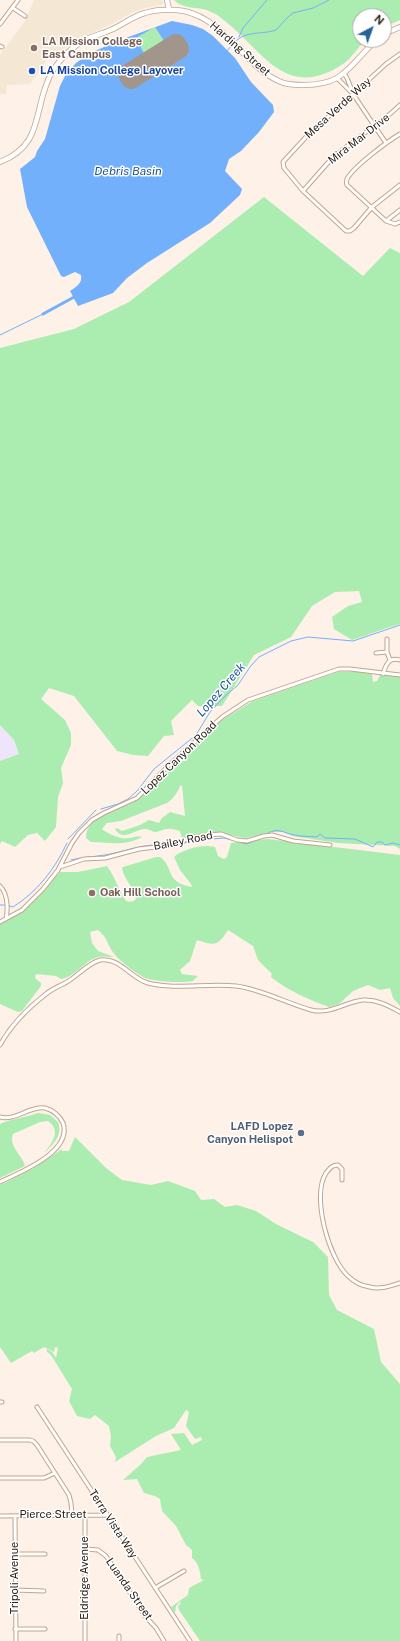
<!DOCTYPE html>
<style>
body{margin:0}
#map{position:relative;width:400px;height:1641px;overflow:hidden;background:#fef1e7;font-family:"Public Sans",sans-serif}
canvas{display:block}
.north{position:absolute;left:352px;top:8px;width:40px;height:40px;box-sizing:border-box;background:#fff;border:1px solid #aba7a3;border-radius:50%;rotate:41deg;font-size:11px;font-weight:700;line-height:16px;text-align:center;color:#2e2219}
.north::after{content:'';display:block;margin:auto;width:14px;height:18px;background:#256299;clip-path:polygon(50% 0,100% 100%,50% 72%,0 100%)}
</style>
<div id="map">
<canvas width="400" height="1641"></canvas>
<div class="north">N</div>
</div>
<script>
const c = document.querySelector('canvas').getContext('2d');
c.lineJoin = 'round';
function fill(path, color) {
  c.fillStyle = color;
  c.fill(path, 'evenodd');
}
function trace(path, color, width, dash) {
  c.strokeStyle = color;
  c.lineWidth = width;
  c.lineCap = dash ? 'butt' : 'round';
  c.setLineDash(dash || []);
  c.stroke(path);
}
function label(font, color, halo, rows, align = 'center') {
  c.font = font + ' "Public Sans",sans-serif';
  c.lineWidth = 3;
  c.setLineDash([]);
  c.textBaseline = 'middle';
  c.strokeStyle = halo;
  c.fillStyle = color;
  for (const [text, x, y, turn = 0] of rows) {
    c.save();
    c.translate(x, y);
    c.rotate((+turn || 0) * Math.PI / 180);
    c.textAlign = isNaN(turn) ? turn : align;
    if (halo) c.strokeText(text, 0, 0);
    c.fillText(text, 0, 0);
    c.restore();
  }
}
fill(new Path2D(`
 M0 725 14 740 19 754 0 761Z`), '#efe5fa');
fill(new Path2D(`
 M34 0H162L164 3 161 5 145 8 133 12 110 25 82 37 48 59 30 84 7 85 6 94H0V55L25 21Z`), '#f4e8d4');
fill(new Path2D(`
 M174 0H400V20L384 27V16H360V40H366C358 47 352 58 343 64 284 103 262 48 221 18 217 14 208 10 202 9 193 7 181 8 174 0Z
 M155 27 167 46 176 41 183 51 131 82 124 70 146 57 135 38Z
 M264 197 363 276 390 248 400 253V624C384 628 368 635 352 640L334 629 332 617 348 606 362 602 359 591 335 592 312 606 291 637 254 655 222 706H198L192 700 171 721 174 735 164 736 148 756 133 755 117 751 74 696 49 688 41 699 65 720 71 733V745L61 768 63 783 58 797 56 827 45 841 37 833 28 835 15 847 2 841 0 844V761L19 754 14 740 0 725V348L74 329 129 302Z
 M338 672H359L372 674 373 682 377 681 380 675 400 677V849L395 846 338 843 292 836 284 832H272L245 838 214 832 195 834 182 839 180 831C176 830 171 828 167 829 163 829 159 832 155 832 152 832 149 829 146 829 135 828 124 843 115 829L117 828 122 831 140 825 149 820 159 823 162 818 170 812 185 816 182 785 180 786C178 792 172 800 167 803L121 821 107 823 102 829C108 834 121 840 129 838 134 838 137 835 142 837 124 847 110 842 91 842L86 838C86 814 121 811 137 800L222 720 253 701Z
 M268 839 400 855V1006L393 998 390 988 380 990 368 985 353 991 339 1004 329 1007C308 999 288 991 271 977L272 974 258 960 253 946 228 930C218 946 215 946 197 940L190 961 180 970 182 974 198 976 193 981C181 983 153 982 143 977 133 971 119 961 112 951 106 941 108 939 98 930L90 932 92 943 98 951 114 957C109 957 103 956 98 957 84 961 75 977 61 979L56 976 36 974 35 978 41 983V986L22 1011 18 1012 0 1004V924L23 911 60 872H78L107 866C115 877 119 890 126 901 131 902 133 902 136 899 134 887 124 880 122 868L123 867 156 857H160C175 868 164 882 192 887L191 884 180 870 174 857C184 849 202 844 215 847L218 856 224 859 227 857 231 843Z
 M38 1113 50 1115 58 1122C63 1135 53 1145 44 1153 52 1143 62 1131 48 1121L40 1122 13 1134C8 1146 23 1156 25 1166L0 1178V1124C10 1119 27 1117 38 1113Z
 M75 1137 106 1168 122 1180 151 1185 168 1181 195 1191 201 1200 214 1199 225 1207 237 1205 256 1211 276 1224 313 1242 328 1257 329 1295 337 1310 374 1329 381 1362 400 1384V1641H200L179 1610 178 1606 181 1603 180 1602 176 1606 175 1613 171 1607 188 1595 189 1588 204 1580 201 1579C200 1571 199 1563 192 1558V1550L186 1545 176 1526 162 1511 160 1499 155 1496 144 1493 137 1479 123 1480 141 1464 147 1457 181 1450 171 1434 184 1433 192 1445 202 1440 201 1437 195 1439 186 1426 189 1412 186 1410 174 1428 156 1436 115 1462 116 1457 110 1446 111 1436 109 1426 95 1415 90 1419 77 1416 69 1401 72 1389 51 1355 47 1352V1349L52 1352 56 1358 58 1348 55 1347 54 1352 44 1347 34 1353 32 1351 11 1363 0 1347V1185L32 1169 62 1149V1151H69Z`), '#abedb1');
fill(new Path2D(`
 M172 21 192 25 203 29 213 36 235 58 251 82 273 105 274 112 259 132 241 151 229 159 225 171 242 189 240 195 210 223 147 263 127 278 113 293 78 306 70 291C76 287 83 283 81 275L75 272 64 277 61 276 27 207 20 169 35 157 37 151 45 139 60 86 66 74 76 63 90 53 123 39ZM155 27 167 46 176 41 183 51 131 82 124 70 146 57 136 38Z`), '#73b0fc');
trace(new Path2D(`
 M239 37 243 28 267 0
 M235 42C246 30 262 35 276 30L287 18 293 13 313 8 329 0
 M227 51 233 44
 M0 335 43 314
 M101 809 118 804 128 799 137 791 154 769 196 735 210 712 224 697 238 685 250 667 259 657 291 641 308 637 353 641 400 625
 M265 835C278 826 282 833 295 835 302 837 310 836 317 837L320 834 325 838 355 839 371 846 373 847 377 842H382L385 845 393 843 400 845
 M68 839 96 810
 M240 842 246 844 259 839
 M174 846H179L189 841 224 838 236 841
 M71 860C82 857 93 857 105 855 123 852 136 846 154 845
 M0 905H4
 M9 906 13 907C37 892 55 869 67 843`), '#73b0fc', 1);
trace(new Path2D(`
 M43 314 76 296`), '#73b0fc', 3);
trace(new Path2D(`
 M176 44 179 49 131 79 128 74Z`), '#a2958c', 20);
const street = new Path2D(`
 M13 8 25 16
 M0 24 18 0
 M0 46 2 47
 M400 54 386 64 306 137 283 162 284 168 303 191 346 231H350L354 228 372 207 400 185
 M344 73 347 78 353 93
 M337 78 353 94 386 143
 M400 134C388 141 353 167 347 179 346 182 346 182 347 185L386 221 395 224 400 222
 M303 191 333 157 390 114 400 105
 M386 221 400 210
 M387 639V652L390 660
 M376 653 387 652
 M383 674C386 664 389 657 400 660
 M60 867 84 859 105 858 139 849 174 845 189 838 207 835 221 834 237 840 247 841 264 836 272 835 293 841 330 845
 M0 886C8 894 8 909 6 919
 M0 922 22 910 43 889 58 870 72 843 79 833 92 820 104 813 137 798 170 764 222 717 248 700 339 669H350L400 675
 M0 1045C11 1025 28 1008 46 994 53 988 63 985 70 980 79 974 89 963 100 960 120 957 130 978 148 983 175 990 207 983 236 986 261 989 286 1003 311 1010 329 1015 345 1002 363 1000 377 999 389 1006 400 1012
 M0 1117C16 1121 29 1106 45 1108 53 1110 60 1116 63 1123 73 1152 20 1172 0 1182
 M342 1180V1169L338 1165C332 1165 330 1168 326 1173 311 1196 329 1259 348 1276 354 1282 362 1286 370 1287 380 1290 390 1286 400 1283
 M0 1402H2
 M37 1407 190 1641
 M0 1440H30L33 1441 37 1445 69 1495 71 1503 72 1515
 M0 1478H44L55 1473
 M0 1516 107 1515
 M15 1516 16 1641
 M86 1549 98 1550 106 1556 145 1616 156 1628 164 1641
 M15 1554H45
 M155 1588 184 1571
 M15 1590 44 1591
 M15 1629H45
 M85 1641V1515
 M119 1641V1636`);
const secondary = new Path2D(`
 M167 0 169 9
 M384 34 400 27
 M0 162C46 144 32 107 52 72 60 59 73 46 87 39 95 35 105 33 113 29 124 24 133 16 145 13 158 9 171 9 184 11 228 21 242 66 281 82 288 85 296 85 304 85 315 85 328 83 337 78 352 69 363 52 376 40`);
trace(street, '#c3a48c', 5);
trace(secondary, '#c3a48c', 6);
trace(street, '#fff', 3);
trace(secondary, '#fff', 4.5);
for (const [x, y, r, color] of [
 [34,48,4,"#8d6e63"],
 [32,71,4,"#1a4fb4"],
 [92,893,4,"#8d6e63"],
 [301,1133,4,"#5c6f8a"]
]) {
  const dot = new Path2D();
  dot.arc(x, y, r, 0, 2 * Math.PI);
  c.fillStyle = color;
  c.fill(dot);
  trace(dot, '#fff', 1.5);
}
label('bold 11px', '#785e54', '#fff', [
 ["LA Mission College",42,42],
 ["East Campus",42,55],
 ["Oak Hill School",100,893]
], 'left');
label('11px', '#2e2219', '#fff', [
 ["Harding Street",240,49,41],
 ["Mesa Verde Way",338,108,-42],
 ["Mira Mar Drive",359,139,-38],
 ["Lopez Canyon Road",179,758,-44],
 ["Bailey Road",183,841,-11],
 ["Pierce Street",53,1515],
 ["Terra Vista Way",113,1524,57],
 ["Tripoli Avenue",15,1578,-90],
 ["Eldridge Avenue",85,1578,-90],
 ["Luanda Street",129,1589,55]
]);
label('bold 11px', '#164399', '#fff', [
 ["LA Mission College Layover",40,71]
], 'left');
label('bold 11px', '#4e5e75', '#fff', [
 ["LAFD Lopez",293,1127],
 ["Canyon Helispot",293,1140]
], 'right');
label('italic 12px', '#185599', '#fff', [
 ["Debris Basin",128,171],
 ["Lopez Creek",221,690,-49]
]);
</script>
